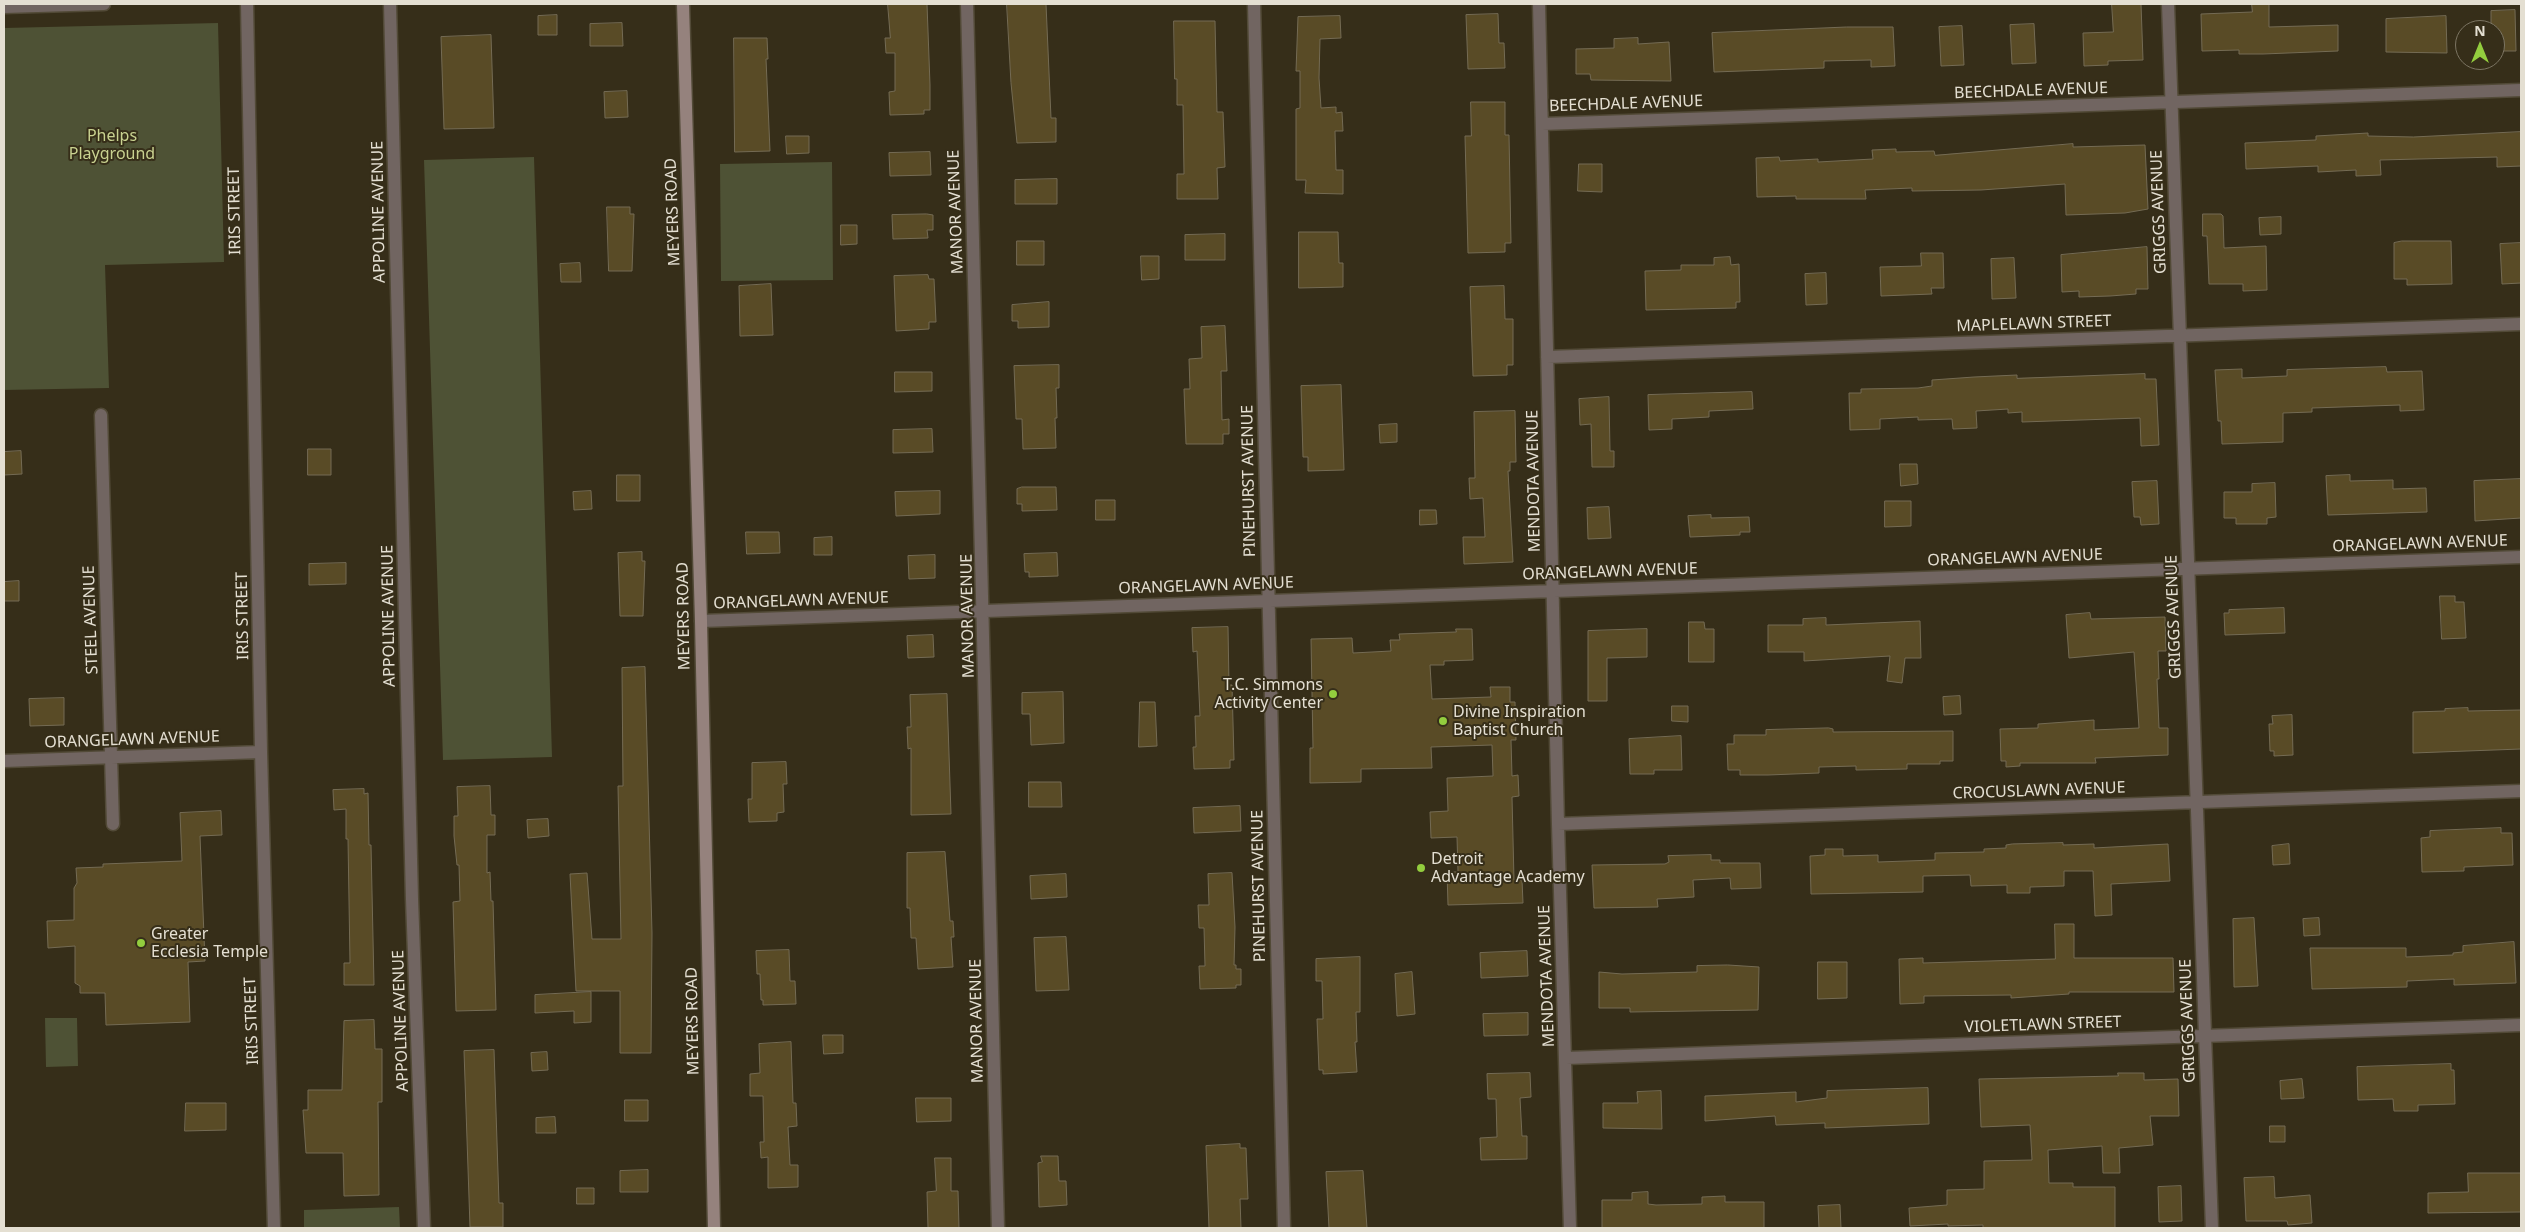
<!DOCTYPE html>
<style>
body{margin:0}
#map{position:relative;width:2525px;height:1232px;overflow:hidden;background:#362e19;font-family:"Noto Sans",sans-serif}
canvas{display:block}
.frame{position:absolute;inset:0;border:5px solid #e4dfd2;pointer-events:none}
.north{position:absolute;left:2455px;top:20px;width:50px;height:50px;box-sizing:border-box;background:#362e19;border:1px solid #7c7563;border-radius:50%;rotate:0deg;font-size:14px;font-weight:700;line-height:20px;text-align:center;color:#e4dfd2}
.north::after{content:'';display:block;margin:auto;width:18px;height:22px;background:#93cd3e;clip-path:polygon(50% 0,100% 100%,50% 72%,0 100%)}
</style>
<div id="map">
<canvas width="2525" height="1232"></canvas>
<div class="frame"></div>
<div class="north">N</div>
</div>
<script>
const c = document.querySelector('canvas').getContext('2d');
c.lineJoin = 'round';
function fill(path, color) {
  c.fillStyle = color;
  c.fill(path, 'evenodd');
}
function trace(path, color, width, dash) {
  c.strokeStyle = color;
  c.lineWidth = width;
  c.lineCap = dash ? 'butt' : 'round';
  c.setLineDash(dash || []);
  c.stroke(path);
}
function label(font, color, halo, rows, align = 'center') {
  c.font = font + ' "Noto Sans",sans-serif';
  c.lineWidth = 4;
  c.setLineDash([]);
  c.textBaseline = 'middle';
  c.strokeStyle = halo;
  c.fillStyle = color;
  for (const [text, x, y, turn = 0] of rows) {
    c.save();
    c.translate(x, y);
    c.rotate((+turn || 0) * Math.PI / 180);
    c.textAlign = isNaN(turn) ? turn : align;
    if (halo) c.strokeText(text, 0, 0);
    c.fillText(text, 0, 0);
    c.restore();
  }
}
fill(new Path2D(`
 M218 23 224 262 105 265 109 388 4 390V28Z
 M534 157 552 757 443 760 424 160Z
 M832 162 833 280 721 281 720 164Z
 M45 1018H77L78 1066 46 1067Z
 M399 1207 400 1228H304V1210Z`), '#4e5235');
const building = new Path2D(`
 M888 4H927L930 85V110H924V114L890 115 889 92 895 91V53H886L885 38H890Z
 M1007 4H1046L1051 118H1056V142L1017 143 1011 83Z
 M2112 4H2141L2143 60 2108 61V65L2084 66 2083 33 2113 32Z
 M2252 4H2269V27L2338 25V51L2263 54H2239V50L2202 51 2201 14 2252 12Z
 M2515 10 2516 51H2501L2500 45H2495V30H2491V11Z
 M1498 14 1499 43H1504L1505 68 1468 69 1466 15Z
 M557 15V35H538V16Z
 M1340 16 1341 38 1320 39 1319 78 1321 108 1336 107V113L1342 112 1343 131H1335L1336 170H1343V194L1305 193 1306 180H1296V109L1300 108V71H1296L1298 17Z
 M2446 16 2447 53 2386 52V19Z
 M1174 21H1215L1217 112H1223L1225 167 1217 168 1218 199H1177V174H1184L1183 105H1177V79H1175Z
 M622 23 623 46H590V24Z
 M2034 24 2036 63 2012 64 2010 25Z
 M1962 26 1964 65 1941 66 1939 27Z
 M1847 27H1893L1895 66 1871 67V60L1824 61V68L1714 72 1712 33Z
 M491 35 494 128 444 129 441 37Z
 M734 38H767L768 59H766L770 151 735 152Z
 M1638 38V44L1669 42 1671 81 1591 80 1590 74H1576V49L1614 48V39Z
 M627 91 628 117 605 118 604 92Z
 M1471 102H1505V135H1509L1511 243H1505V252L1468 253 1465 136H1471Z
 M2521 132V166L2497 167V157L2380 160 2381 175 2356 176V170L2318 172V166L2246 169 2245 143 2316 140V136L2368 133V136L2413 137Z
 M786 136H809V153L787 154Z
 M2073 144V147L2145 145 2148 209 2125 213 2066 215 2065 184 1981 190 1912 191V188L1865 190 1866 199H1796V196L1757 197 1756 158 1779 157 1780 161 1818 159V162L1873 159 1872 150 1896 149V152L1934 151 1935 155Z
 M930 152 931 175 890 176 889 153Z
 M1579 164H1602V192L1578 191Z
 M1057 179V204H1015V180Z
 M607 207H630V214H634L632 271H609Z
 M927 214 933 215V230H927L928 238 893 239 892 215Z
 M2203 214H2221L2223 216 2224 248 2266 246 2267 290 2243 291V284H2209L2207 236H2203Z
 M2281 217V234L2260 235 2259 218Z
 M841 225H857V244L841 245Z
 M1299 232H1338L1339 263H1343V287L1299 288Z
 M1225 234V260H1185V235Z
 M1017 241H1044V265H1017Z
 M2402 241H2451L2452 284 2407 285V279H2394V243Z
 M2521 243V283L2502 284 2500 244Z
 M2147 247 2148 289H2136V294L2110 296 2079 297V291L2062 292 2061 255Z
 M1921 253H1943L1944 288H1931L1932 294 1881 296 1880 267 1921 266Z
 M1141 256H1159V279L1142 280Z
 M1730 257 1731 265 1739 264 1740 302H1736V308L1646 310 1645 271 1681 270V265H1714V258Z
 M2014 258 2016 298 1992 299 1991 259Z
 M580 263 581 282H561L560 264Z
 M1826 273 1827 304 1806 305 1805 274Z
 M928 275 929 279H934L936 322H929V329L896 331 894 276Z
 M771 284 773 335 740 336 739 286Z
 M1504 286 1505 319H1513V365H1507V375L1473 376 1470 287Z
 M1049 302V327L1018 328V321H1012V305Z
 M1225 326 1227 371H1221L1222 420 1229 419V434H1223V444H1186L1184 389H1190L1189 359 1202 358 1201 327Z
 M1059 365V388H1056L1057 418H1055L1056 448 1023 449 1022 419H1016L1014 366Z
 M2386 367 2387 372 2422 371 2424 410 2400 411V405L2312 408V412L2283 413V442L2222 444 2221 421H2218L2215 370 2242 369V378L2287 376V370Z
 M895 372H932V391L895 392Z
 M2145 374V379H2156L2159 445 2141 446 2140 418 2022 422V412L2008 413V409L1976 411 1977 428 1953 429 1952 419 1918 420V417L1880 419V429L1850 430 1849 393H1861V389L1918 388 1932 386V380L1974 377 2017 375V378Z
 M1341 385 1344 470 1308 471V457H1303L1301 386Z
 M1752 392 1753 409 1709 411V417L1672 419V429L1649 430 1648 395Z
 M1609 397 1610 451H1614V467H1592L1591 424 1580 425 1579 399Z
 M1515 411 1516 462H1510V471H1508L1513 562 1464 564 1463 537H1485L1483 498 1470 499 1469 478H1475L1474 412Z
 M1397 424V442L1380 443 1379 425Z
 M932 429 933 452 893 453V430Z
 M308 449H331V475H308Z
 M21 451 22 474 4 475V452Z
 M1900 464H1917L1918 484 1901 486Z
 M617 475H640V501H617Z
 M2350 475V481L2393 480V489L2426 488 2427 512 2328 515 2326 476Z
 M2521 479V518L2475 521 2474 481Z
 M2157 481 2159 524 2141 525 2140 517H2134L2132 482Z
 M2275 483 2276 517 2267 518V524H2236V518H2224V492H2252V484Z
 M1022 487H1056L1057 510 1022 511V504H1017V489Z
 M591 491 592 509 574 510 573 492Z
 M940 491V514L896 516 895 492Z
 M1096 500H1115V520H1096Z
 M1885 501H1911V526L1885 527Z
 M1609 507 1611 538 1588 539 1587 508Z
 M1420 510H1436L1437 524 1420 525Z
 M1711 515V518L1749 517 1750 532H1740V535L1690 537 1688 516Z
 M746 532H779L780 553 747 554Z
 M832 537V555H814V538Z
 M642 552V561H645L643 616H620L618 553Z
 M1057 553 1058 576 1029 577V572H1025L1024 554Z
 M935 555V578L909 579 908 556Z
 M346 563V584L309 585V564Z
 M19 581V601H4V582Z
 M2440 596H2455V602H2464L2466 638 2442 639Z
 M2284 608 2285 633 2225 635 2224 613H2229V610Z
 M2090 613 2091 619 2165 617 2166 651H2158L2159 679H2157L2159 728H2168V755L2095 758 2096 763H2020V766L2006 767V761H2001L2000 729 2038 728V724L2094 720V730L2139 728 2134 652 2069 658 2066 615Z
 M1826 618V625L1920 621 1921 658H1905L1902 683 1887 681 1890 656 1804 661V652H1768V625H1803V619Z
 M1689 622H1704L1705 629H1714V662H1689Z
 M1228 627 1229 685H1232L1234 760H1230V768L1194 769 1193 747H1196L1195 716H1200L1197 651 1193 652 1192 628Z
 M1456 629H1472L1473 660 1444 661V665H1430L1432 699 1491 697 1490 687H1510V702H1515L1516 740H1511L1512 776 1518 775 1519 796 1512 797 1514 880H1522L1523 903 1448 905 1447 872H1458L1457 837 1431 838 1430 812 1448 811 1447 778 1493 776 1492 745 1431 747 1432 768 1361 769V782L1310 783V748H1313L1311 639 1352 638 1353 653 1391 651 1390 640H1400L1399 634 1456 632Z
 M1647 629V657L1607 658V701H1588V631Z
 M933 635 934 657 908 658 907 636Z
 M645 667 652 933 651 1053H620V991H576L570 874 587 873 592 939H621L618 786H623L622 668Z
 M1063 692 1064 743 1031 745 1030 714H1022V693Z
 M947 694 951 814 911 815V748L908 749 907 727H911L910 695Z
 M1960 696 1961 714 1944 715 1943 697Z
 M64 698V725L30 726 29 699Z
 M1140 702H1155L1157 746 1139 747Z
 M1672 706H1688V722L1672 721Z
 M2468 708V711L2521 710V749L2413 753V712L2445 711V709Z
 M2292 715 2293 755 2274 756V751H2270L2269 724H2273L2272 716Z
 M1829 728 1833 729V732L1953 731V761H1940V764H1907V769L1856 770V766L1819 767V773L1768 775H1740V770H1728L1727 744H1734V735H1766V730Z
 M1681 736 1682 770H1654V774H1630L1629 739Z
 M786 762 787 784H783L784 812 777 813V821L749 822 748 799H752V763Z
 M1029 782H1061L1062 807H1029Z
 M490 786 491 815H495V835H487V873L490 872 491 901H493L496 1010 456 1011 453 902 460 901 459 865H457L454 836V816H458L457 787Z
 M364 789V794L368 793 369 845H371L374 985H344V963H350L348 839H346V809L334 810 333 790Z
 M1240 806 1241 831 1194 833 1193 808Z
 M221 811 222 835 200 836 205 961 188 962 190 1022 106 1025 105 993H80V986L75 983V946L48 948 47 921 74 920V888L77 883 76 868 103 867V864L182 861 180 813Z
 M548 819 549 836 528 838 527 820Z
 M2501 828V833H2512L2513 865 2464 867V871L2422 872 2421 838 2430 837V831Z
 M2063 843V845L2094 844V848L2168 844 2170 881 2111 884 2112 915 2095 916 2093 871H2064V886L2030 887V893H2007V885L1971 886 1970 875 1923 876V892L1811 894 1810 856 1825 855V849H1843V856L1878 855V862L1935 860V853L1984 852V849L2006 848V845L2012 844Z
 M2289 844 2290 864 2273 865 2272 846Z
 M945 852 950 921H953L954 937H951L953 967 918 969 916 938H911L910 908H907V853Z
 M1711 855V860H1720V863H1760L1761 888 1731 889 1730 878 1693 880 1694 897 1657 899 1658 907 1594 908 1592 865 1665 864 1669 862 1668 856Z
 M1232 873 1235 927 1234 965H1236V969H1241V985H1236V988L1200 989 1199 966H1205L1204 928H1199L1198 905H1209L1208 874Z
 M1066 874 1067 897 1031 899 1030 876Z
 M2254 918 2258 986 2234 987 2233 919Z
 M2319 918 2320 935 2304 936 2303 919Z
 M2055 924H2074V958H2173L2174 992H2069V994L2011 998V995L1924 996V1003L1900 1004 1899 959 1923 958V963L2055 959Z
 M1066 937 1069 990 1036 991 1034 938Z
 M2514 942 2516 983 2454 985V979L2407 981V987L2312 989 2310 948H2406V957L2453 955V953L2463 952V946Z
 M789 950 790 981H795L796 1004 763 1005V1000H761L760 974H757L756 951Z
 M1527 951 1528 976 1481 978 1480 953Z
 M1360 957V1012H1356L1357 1042H1355L1357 1072 1323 1074V1070H1319L1317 1019H1323L1322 981H1316V959Z
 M1818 962H1847V998L1818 999Z
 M1728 965 1759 967 1758 1010 1630 1012V1008H1599V972L1622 974 1697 972V966Z
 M1412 972 1415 1014 1397 1016 1395 974Z
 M591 992V1022L574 1023V1011L535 1013V995Z
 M1528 1013V1035L1484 1036 1483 1014Z
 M374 1020 375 1049H382V1102H378L379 1195 344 1196 343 1153H306L303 1110H308V1090H342L344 1021Z
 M823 1035H843V1053L824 1054Z
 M791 1042 793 1103H796L797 1126 788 1127 790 1165H798V1187L768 1188V1157L761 1158 760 1142H764L763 1096H750V1074L760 1073 759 1044Z
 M494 1050 499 1203H503V1227H470L464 1051Z
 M547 1052 548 1070 532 1071 531 1053Z
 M2451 1064V1070H2454L2455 1104 2418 1105V1111H2394L2393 1099 2358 1100 2357 1067Z
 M1530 1073 1531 1097 1520 1098 1522 1136H1527V1159L1481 1160 1480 1138 1497 1137 1496 1099H1488L1487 1074Z
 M2118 1073H2144V1080L2178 1079 2179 1116H2150L2153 1145 2119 1148 2120 1173H2103L2102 1146 2048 1150 2049 1183H2073V1187H2115V1228H1983V1225L1948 1226V1224L1910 1226 1909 1208 1947 1205V1190L1984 1189V1161L2032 1160 2030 1125 1981 1127 1979 1079 2118 1076Z
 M2302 1079 2304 1098 2281 1099 2280 1081Z
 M1928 1088 1929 1124 1825 1128V1123L1776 1125 1775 1116 1705 1121V1096L1796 1092V1102L1827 1098V1091Z
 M1661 1091 1662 1129 1603 1128V1103H1638L1637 1092Z
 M916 1098H951V1121L917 1122Z
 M625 1100H648V1121H625Z
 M186 1103H226V1130L185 1131Z
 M555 1117 556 1133H536V1118Z
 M2270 1126H2285V1142H2270Z
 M1240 1144V1148H1246L1248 1199H1240L1241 1228H1209L1206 1146Z
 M1041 1156H1058L1059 1181H1066L1067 1205 1039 1207 1038 1163 1042 1162Z
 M935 1158H951V1191H958L959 1228H928L927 1192 936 1191Z
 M648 1170V1192H620V1171Z
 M1363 1171 1367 1228H1329L1326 1172Z
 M2468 1173H2521V1212L2428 1213V1193L2468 1192Z
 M2274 1177 2275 1198 2310 1195 2312 1223 2288 1225 2287 1221H2246L2244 1178Z
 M2181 1186 2182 1221 2159 1222 2158 1187Z
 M577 1188H594V1204H577Z
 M1648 1192V1204L1656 1205 1702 1204V1197L1725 1196V1202H1764V1228H1602V1200H1632V1193Z
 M1840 1205 1841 1228H1819L1818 1206Z`);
fill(building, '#594b26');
trace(building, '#746b54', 1);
const street = new Path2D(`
 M247 4 261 752 274 1228
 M390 4 412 899 424 1228
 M967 4 998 1228
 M1254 4 1284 1228
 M1539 4 1558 824 1570 1228
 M2168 4 2212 1228
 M4 7 104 4
 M1542 124 2521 90
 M1547 357 2521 324
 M101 415 113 824
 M701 621 2521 557
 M4 761 261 752
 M1558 824 2521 791
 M1566 1058 2521 1025`);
const secondary = new Path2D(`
 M683 4 701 621 714 1228`);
trace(street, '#524a37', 15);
trace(secondary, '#524a37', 15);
trace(street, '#716561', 12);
trace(secondary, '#95827d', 12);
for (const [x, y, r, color] of [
 [1333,694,5,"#93cd3e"],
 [1443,721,5,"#93cd3e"],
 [1421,868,5,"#93cd3e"],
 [141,943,5,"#93cd3e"]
]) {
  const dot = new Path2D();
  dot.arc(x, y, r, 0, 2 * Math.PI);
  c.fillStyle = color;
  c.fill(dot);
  trace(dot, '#362e19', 2);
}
label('16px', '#e4dfd2', '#362e19', [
 ["BEECHDALE AVENUE",2031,91,-2],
 ["BEECHDALE AVENUE",1626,104,-2],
 ["IRIS STREET",235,211,-91],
 ["APPOLINE AVENUE",379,212,-91],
 ["MEYERS ROAD",673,212,-92],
 ["MANOR AVENUE",956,212,-92],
 ["GRIGGS AVENUE",2159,212,-92],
 ["MAPLELAWN STREET",2034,324,-2],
 ["PINEHURST AVENUE",1249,481,-91],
 ["MENDOTA AVENUE",1534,481,-91],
 ["ORANGELAWN AVENUE",2420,544,-2],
 ["ORANGELAWN AVENUE",2015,558,-2],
 ["ORANGELAWN AVENUE",1610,572,-2],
 ["ORANGELAWN AVENUE",1206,586,-2],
 ["ORANGELAWN AVENUE",801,601,-2],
 ["IRIS STREET",243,616,-91],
 ["APPOLINE AVENUE",389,616,-91],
 ["MEYERS ROAD",684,616,-91],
 ["MANOR AVENUE",968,616,-91],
 ["GRIGGS AVENUE",2174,617,-92],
 ["STEEL AVENUE",91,620,-92],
 ["ORANGELAWN AVENUE",132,740,-2],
 ["CROCUSLAWN AVENUE",2039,791,-2],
 ["PINEHURST AVENUE",1259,886,-91],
 ["MENDOTA AVENUE",1547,976,-92],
 ["IRIS STREET",252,1021,-92],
 ["APPOLINE AVENUE",401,1021,-92],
 ["MEYERS ROAD",693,1021,-91],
 ["MANOR AVENUE",977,1021,-91],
 ["GRIGGS AVENUE",2188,1021,-92],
 ["VIOLETLAWN STREET",2043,1025,-2]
]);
label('16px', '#c9d290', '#362e19', [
 ["Phelps",112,136],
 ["Playground",112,154]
]);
label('16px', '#e4dfd2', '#362e19', [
 ["T.C. Simmons",1323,685,"right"],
 ["Activity Center",1323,703,"right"],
 ["Divine Inspiration",1453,712],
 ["Baptist Church",1453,730],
 ["Detroit",1431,859],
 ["Advantage Academy",1431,877],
 ["Greater",151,934],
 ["Ecclesia Temple",151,952]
], 'left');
</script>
